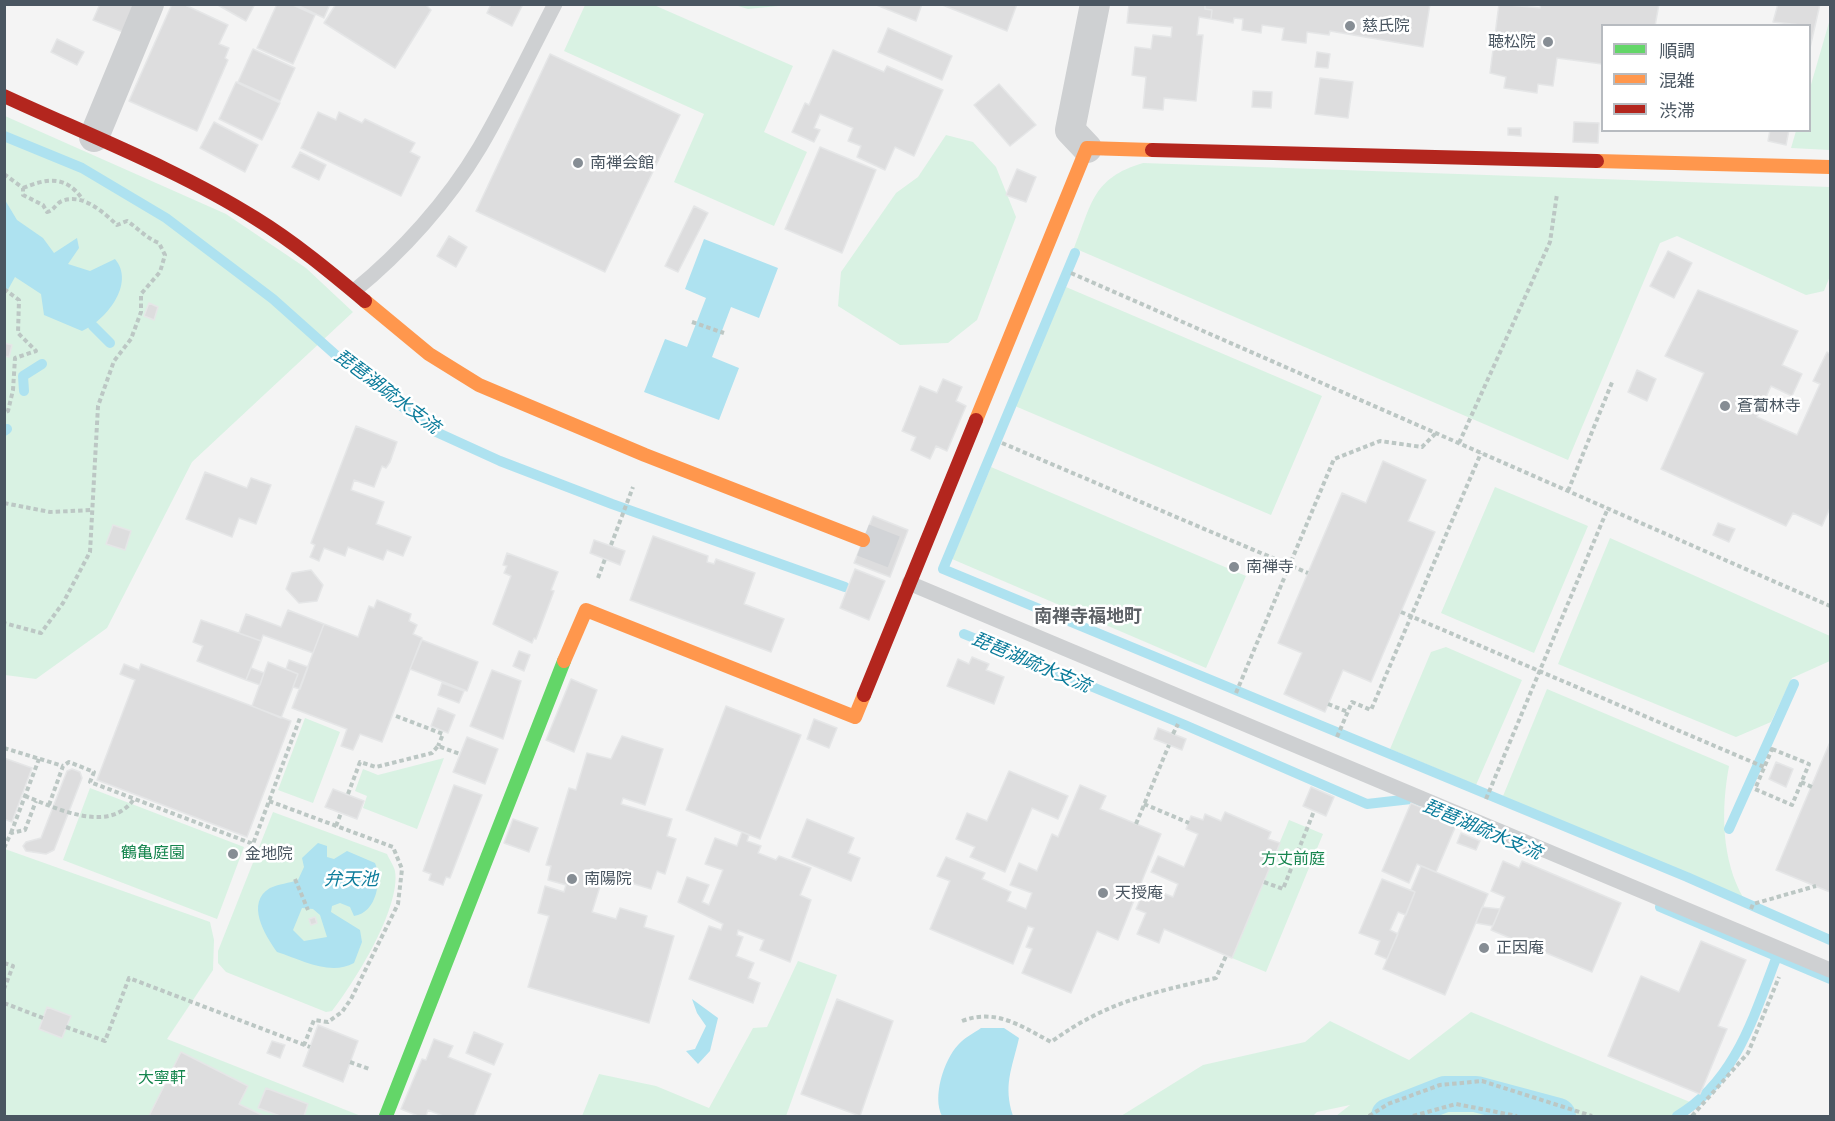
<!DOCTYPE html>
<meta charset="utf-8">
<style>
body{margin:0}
#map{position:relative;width:1835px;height:1121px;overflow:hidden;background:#f4f4f4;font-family:"Noto Sans","Noto Sans JP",sans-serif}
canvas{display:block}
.frame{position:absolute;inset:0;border:6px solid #4a5661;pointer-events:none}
.legend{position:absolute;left:1601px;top:24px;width:210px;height:108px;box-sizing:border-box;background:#fff;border:2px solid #b7bbc0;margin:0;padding:8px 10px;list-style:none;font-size:18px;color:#4a5661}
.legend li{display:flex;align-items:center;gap:12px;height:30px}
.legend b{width:30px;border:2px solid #b7bbc0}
</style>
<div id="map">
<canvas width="1835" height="1121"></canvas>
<div class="frame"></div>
<ul class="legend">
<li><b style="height:8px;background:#63d668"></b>順調</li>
<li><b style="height:8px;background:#ff974d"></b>混雑</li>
<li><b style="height:8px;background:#b3261e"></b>渋滞</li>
</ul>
</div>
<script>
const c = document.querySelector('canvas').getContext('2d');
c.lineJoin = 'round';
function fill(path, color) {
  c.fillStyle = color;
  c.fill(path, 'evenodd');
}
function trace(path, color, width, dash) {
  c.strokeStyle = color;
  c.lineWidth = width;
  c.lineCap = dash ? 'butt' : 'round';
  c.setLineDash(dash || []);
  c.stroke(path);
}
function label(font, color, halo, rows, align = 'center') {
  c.font = font + ' "Noto Sans","Noto Sans JP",sans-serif';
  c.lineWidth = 5;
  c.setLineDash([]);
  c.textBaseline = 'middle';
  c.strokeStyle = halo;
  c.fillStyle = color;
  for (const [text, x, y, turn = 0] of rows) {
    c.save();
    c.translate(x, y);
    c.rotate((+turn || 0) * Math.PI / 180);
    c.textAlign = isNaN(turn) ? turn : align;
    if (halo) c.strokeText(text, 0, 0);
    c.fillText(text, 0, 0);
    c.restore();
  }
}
fill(new Path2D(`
 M585 5H654L793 66 764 132 807 152 774 226 674 182 704 114 564 51Z
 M735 5H788L748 9Z
 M1830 19V150L1791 148 1796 131 1810 130V88Z
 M5 116 226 214 306 268 353 312 192 462 107 628 36 679 5 675Z
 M946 135 973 142 996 167 1016 217 977 320 948 343 900 345 838 306 841 272 896 193 918 177Z
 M1143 163 1830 187V276L1824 291 1806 295 1677 236 1660 243 1568 460 1074 248C1092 204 1092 178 1143 163Z
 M1066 287 1322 396 1271 515 1015 406Z
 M991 467 1246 576 1206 668 952 559Z
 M1495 487 1588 526 1534 653 1441 613Z
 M1610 538 1830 636V661L1792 678 1771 722 1736 737 1558 664Z
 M1446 647 1522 680 1476 785 1390 749 1431 652Z
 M1547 689 1729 766C1721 809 1721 860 1744 899L1503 796Z
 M305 718 340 732 313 803 278 790Z
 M444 758 417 829 363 808 367 796 355 791 363 769 378 775Z
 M90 788 244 847 217 919 63 860Z
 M273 812 387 854C389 859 394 866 395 871 401 908 354 983 332 1011L326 1012 226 972 218 963V951Z
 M1289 820 1323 834 1266 972 1232 958Z
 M5 849 210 922 214 940 213 970 167 1039 361 1116H5Z
 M798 961 837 975 786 1116H582L599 1074 656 1086 709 1108 753 1028 767 1027Z
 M1471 1012 1690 1102 1678 1116H1336L1350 1105 1317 1112 1313 1116H1121L1203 1065 1305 1042 1330 1021 1409 1060Z`), '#d9f2e3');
fill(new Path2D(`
 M5 200 17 220 43 238 54 253 77 238 79 248 68 264 90 271 115 259C136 284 105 321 82 331L44 315 41 294 15 277 5 295Z
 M704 239 778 268 759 318 731 307 712 357 739 368 719 420 644 392 665 339 687 347 706 298 685 289Z
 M318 843 327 846V857L334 859 347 851 375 863C382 879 377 913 354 916L350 907 340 903 332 906 331 912 360 930 362 942 354 963C330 976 302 960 277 952 265 935 245 903 270 888 278 884 290 883 298 880L304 867 302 858ZM302 908 313 909 320 915 327 937 304 941 293 930Z
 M692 999 718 1018 710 1051 698 1064 686 1051 695 1049 706 1026 697 1013Z
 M981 1028H1004L1019 1038C1012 1069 1003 1085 1013 1116H942C932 1097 944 1060 958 1045 964 1038 974 1033 981 1028Z`), '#aee2f0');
trace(new Path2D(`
 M4 136 82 168 166 218 273 299 338 357 434 431 500 461 612 504 845 587
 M1075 253 943 569 1687 877 1830 940
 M93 326 110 343
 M24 391 23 376 42 364
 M4 431 7 429
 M964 634 1185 725 1367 804 1411 799 1417 802
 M1729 829 1794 684
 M1660 907 1830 979
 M1677 1116C1735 1082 1754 1016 1777 956`), '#aee2f0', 10);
trace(new Path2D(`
 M1389 1116 1445 1094H1476L1558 1116`), '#aee2f0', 36);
const building = new Path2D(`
 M100 4H135L123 32 93 20Z
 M172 4H183L228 25 219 44 229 48 225 58 228 60 197 131 129 101Z
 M216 4H255L246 21Z
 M277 4H291L315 15 293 64 257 48Z
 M295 4H330L324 18Z
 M336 4H425L431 10 395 68 324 23Z
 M491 4H523L512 26 487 13Z
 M874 4H922L916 21Z
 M940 4H1017L1007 31Z
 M1129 4H1205V9L1212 10 1211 19 1199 17 1197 35H1203L1196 101 1164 98 1163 110 1143 108 1146 77 1132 75 1135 47 1151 49 1153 35 1171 37 1172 27 1127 23Z
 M1205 4H1430L1423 47 1330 31 1329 35 1307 32 1306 43 1282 40 1284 28 1262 25 1261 33 1242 30 1243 19 1234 18 1233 23 1211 19 1212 10 1205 9Z
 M1499 4 1540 8 1541 4H1659L1655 26H1602V64L1557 58 1553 86 1538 84 1537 93 1504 88 1506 77 1490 73Z
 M1778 4H1820L1810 48V26L1773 22Z
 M888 28 952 56 942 80 878 52Z
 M57 39 84 52 77 65 51 52Z
 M253 49 295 68 280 101 238 82Z
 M833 50 884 72 887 66 943 90 914 156 895 147 885 170 857 157 861 146 848 141 853 128 820 114 814 128 820 130 814 142 792 132 805 103 809 105Z
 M1317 52 1330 54 1328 68 1315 67Z
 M550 54 680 115 605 272 476 211Z
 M1320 78 1353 82 1348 118 1315 114Z
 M236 82 280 103 262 140 219 119Z
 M999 84 1036 125 1010 146 974 105Z
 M1253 91 1272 92 1271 108 1252 107Z
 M318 112 336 120 339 112 362 123 365 119 415 143 410 152 420 157 401 196 301 148Z
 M214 122 258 145 245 172 200 148Z
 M1574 122 1599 123 1598 143 1573 142Z
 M1508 128H1521V136L1508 135Z
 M1770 130H1789L1786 145 1768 141Z
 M820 147 876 170 842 253 785 229Z
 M300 152 326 165 319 180 292 167Z
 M1017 169 1036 177 1026 202 1006 195Z
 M694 206 708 213 678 272 665 266Z
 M449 236 467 247 456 267 437 256Z
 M1668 251 1692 263 1674 298 1650 286Z
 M1698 290 1798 331 1782 365 1802 374 1792 396 1771 386 1757 417 1797 435 1820 384 1813 381 1827 352 1830 354V508L1822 526 1793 513 1786 526 1661 469 1704 373 1665 356Z
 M149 303 158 307 154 320 144 316Z
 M4 343 12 345 9 357 4 356Z
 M1637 370 1656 379 1647 401 1628 392Z
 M943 379 962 387 956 401 966 406 947 451 936 446 930 459 911 450 916 437 902 431 920 386 937 393Z
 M356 426 397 442 390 462 386 468 382 466 374 487 354 480 351 490 384 502 376 524 411 537 403 556 387 550 383 560 348 547 345 556 324 548 319 561 310 557 315 545 311 543Z
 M1383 461 1426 480 1408 521 1435 532 1371 682 1343 670 1325 712 1284 694 1302 653 1278 643 1342 493 1366 503Z
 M205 472 247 488 251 478 271 485 256 524 239 518 232 537 186 519Z
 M873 516 908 530 890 577 854 563Z
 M1718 523 1735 529 1729 542 1713 535Z
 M113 525 131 531 125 550 106 544Z
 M653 536 708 556 707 562 714 564 716 559 755 573 744 604 784 619 771 652 630 600Z
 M594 540 625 551 620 565 590 553Z
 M507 553 558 572 551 590 554 591 536 639 534 638 532 643 493 624 511 576 504 573 507 566 503 565Z
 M855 569 885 581 869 620 840 608Z
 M311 570 323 585 317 601 299 603 286 589 292 573Z
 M377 600 411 614 409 621 417 625 413 634 422 638 382 742 360 734 353 750 341 746 347 729 292 708 324 624 358 637 369 606 374 608Z
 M288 610 324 624 313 653 263 635 261 641 239 633 246 614 281 627Z
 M201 620 261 641 246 680 197 661 203 646 193 642Z
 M422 640 478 662 467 691 410 669Z
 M519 651 530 655 524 671 513 666Z
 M972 657 989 664 986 670 1004 677 994 704 947 686 958 659 969 664Z
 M289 660 308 667 300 689 293 687 298 674 286 669Z
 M268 662 298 674 281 718 252 706Z
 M124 664 139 670 141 664 291 721 247 837 97 780 135 680 120 674Z
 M251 668 264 673 260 685 246 680Z
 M492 670 521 681 503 739 470 726Z
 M571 679 597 690 574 752 546 740Z
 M442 683 464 691 459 703 438 695Z
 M726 706 801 735 760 839 686 810Z
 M438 708 455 715 448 733 431 726Z
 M814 719 837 728 829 748 807 739Z
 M1158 728 1186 739 1182 750 1154 739Z
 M622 736 663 749 645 805 623 798 621 804 672 819 667 836 676 839 665 874 657 871 651 889 594 872 592 878 602 880 592 912 616 919 620 908 647 916 644 927 674 936 649 1023 528 987 549 916 538 913 545 886 564 892 566 885 548 880 551 866 546 865 569 788 576 790 587 753 611 759Z
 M467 737 498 749 485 784 453 772Z
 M1830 742V892L1776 870Z
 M4 758 32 768 12 822 4 819Z
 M1776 762 1793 769 1786 787 1769 779Z
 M72 769 80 772 82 778 54 850 46 854 26 851 23 846 26 842 41 838 67 771Z
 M1009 771 1068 796 1058 819 1032 808 1005 872 970 857 975 847 956 839 967 813 987 821Z
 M454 785 482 795 450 878 446 877 443 885 429 880 431 874 423 871Z
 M1080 785 1106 796 1100 809 1161 834 1118 940 1097 931 1071 993 1022 973 1032 949 1026 947 1034 928 1028 926 1013 964 930 929 950 881 937 876 946 857 985 873 982 879 1011 892 1007 901 1026 909 1032 893 1010 885 1019 863 1037 871 1052 834 1058 837Z
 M1311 787 1334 797 1326 816 1303 806Z
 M333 789 364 801 357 819 325 807Z
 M1411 803 1457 823 1436 872 1417 864 1409 883 1382 871Z
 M1225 812 1271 832 1268 839 1280 843 1232 958 1164 929 1159 943 1137 934 1146 913 1136 909 1146 886 1173 897 1178 884 1151 872 1158 856 1184 867 1198 834 1186 829 1191 816 1203 820 1205 814 1221 821Z
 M513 819 538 828 529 852 504 843Z
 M807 819 854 838 848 853 860 858 851 881 792 857Z
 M742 832 749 835 747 841 761 846 758 853 776 860 779 856 811 868 800 895 811 900 790 962 760 950 764 940 738 930 737 935 743 937 736 956 754 963 748 978 760 983 753 1003 689 979 709 926 721 930 723 924 678 902 687 877 709 885 702 902 709 905 723 870 705 864 715 838 737 846Z
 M1461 833 1480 841 1476 850 1457 843Z
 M1503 861 1519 868 1522 861 1621 903 1592 972 1491 930 1505 897 1491 891Z
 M1421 866 1488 894 1445 995 1383 969 1415 892 1411 890Z
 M1382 879 1415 892 1406 915 1398 912 1390 930 1398 934 1387 959 1375 954 1380 941 1359 933Z
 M1482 907 1500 909 1493 926 1476 923Z
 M315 917 317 923 311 925 309 919Z
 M1701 941 1746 960 1718 1026 1727 1029 1700 1094 1608 1056 1641 976 1679 992Z
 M837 999 893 1021 860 1116 801 1094Z
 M47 1007 71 1016 62 1038 39 1029Z
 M318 1025 358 1041 343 1082 303 1066Z
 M474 1032 503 1044 494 1065 466 1053Z
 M434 1039 453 1046 448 1057 491 1074 474 1116H443L428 1110 426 1116H418L401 1109 422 1059 426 1060Z
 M272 1041 285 1045 280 1058 267 1053Z
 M181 1052 248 1086 239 1104 264 1116H149Z
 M266 1088 308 1104 304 1116H280L258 1108Z`);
fill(building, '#ddddde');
trace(building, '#e5e6e7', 1.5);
trace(new Path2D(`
 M863 540 899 554`), '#d2d4d7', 33, [33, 16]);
trace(new Path2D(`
 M4 174 23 188V195L43 205 47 212C55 210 55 204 62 201 83 193 103 212 117 225L127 221C139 229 146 238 159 243L165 255 160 272 141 294V312L131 339 114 361 98 406 90 552 63 603 41 633 4 623
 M23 188C48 178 66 175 83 200
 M1071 273 1830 606
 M4 289 19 300 18 333 36 351 15 358 13 390 8 411 4 413
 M692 322 724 333
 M1002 443 1308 573
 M1459 443 1550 242 1557 194
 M1568 491 1613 380
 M4 503 50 512 92 510
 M611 545 633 487
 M598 578 605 559
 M1401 612 1764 767
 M1236 693 1334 459 1380 441 1422 447 1436 433
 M1328 704 1348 712
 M396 716 443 734 438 746
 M1173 734 1178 724
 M1337 737 1352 702 1371 710 1481 453
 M4 748 63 766
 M1772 749 1809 764 1792 805 1755 789Z
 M1801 782 1812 787
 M348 794 360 762 376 767 432 753 438 746 460 754
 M25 796C56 808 109 835 134 799
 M1486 799 1608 508
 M269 801 393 847 402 869 398 904 351 999 342 1012 328 1022 314 1020 304 1045
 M1144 804 1189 823
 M49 805 63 766 69 762 94 772 90 782 253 844 300 718
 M1136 824 1169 745
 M336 826 341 813
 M11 833 39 759
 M4 848 11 833 25 830 36 801
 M295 879 308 910
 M1264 882 1283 889 1314 811
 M1751 909 1753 904 1816 886
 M4 963 13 966 4 989
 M4 1003 43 1018
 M962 1021C996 1008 1021 1026 1051 1042 1106 1002 1150 993 1216 978L1226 956
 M66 1027 105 1041 129 978 310 1047
 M350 1062 369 1069
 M1369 1116 1388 1104 1440 1085 1482 1081 1592 1116
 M1413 1116 1456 1104 1517 1116
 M1692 1116 1748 1053 1779 977`), '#bcc7c4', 4, [4.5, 3]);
trace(new Path2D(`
 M354 291C402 252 448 201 480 147 507 101 530 52 555 4
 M909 583 1830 970`), '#ced0d2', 15);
trace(new Path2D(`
 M94 137 149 4
 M1087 148 1070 130 1095 4`), '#ced0d2', 30);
trace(new Path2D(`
 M386 1116 564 661`), '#63d668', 14);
trace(new Path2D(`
 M1597 161 1830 167
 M365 301 429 354 479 385 645 455 863 540
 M976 420 1087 148 1152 150
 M564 661 586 610 855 717 864 695`), '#ff974d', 14);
trace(new Path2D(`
 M4 96C86 134 179 170 255 218 294 242 329 271 365 301
 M1152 150 1597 161
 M864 695 976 420`), '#b3261e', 14);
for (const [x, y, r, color] of [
 [1350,26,6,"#868d94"],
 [1548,42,6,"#868d94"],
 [578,163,6,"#868d94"],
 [1725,406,6,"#868d94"],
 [1234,567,6,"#868d94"],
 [233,854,6,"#868d94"],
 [572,879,6,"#868d94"],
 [1103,893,6,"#868d94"],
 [1484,948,6,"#868d94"]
]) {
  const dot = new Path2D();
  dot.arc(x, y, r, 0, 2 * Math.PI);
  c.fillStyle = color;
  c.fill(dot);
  trace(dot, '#fff', 2);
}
label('16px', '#4a5661', '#fff', [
 ["慈氏院",1362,26],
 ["聴松院",1536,42,"right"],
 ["南禅会館",590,163],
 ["蒼蔔林寺",1737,406],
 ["南禅寺",1246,567],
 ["金地院",245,854],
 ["南陽院",584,879],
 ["天授庵",1115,893],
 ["正因庵",1496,948]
], 'left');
label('16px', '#17864f', '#fff', [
 ["鶴亀庭園",153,853],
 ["方丈前庭",1293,859],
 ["大寧軒",162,1078]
]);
label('italic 18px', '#0c7c9b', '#fff', [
 ["琵琶湖疏水支流",387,392,37],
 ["琵琶湖疏水支流",1031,663,23],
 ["琵琶湖疏水支流",1482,830,23],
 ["弁天池",351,880]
]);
label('bold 18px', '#5f6368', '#fff', [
 ["南禅寺福地町",1088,617]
]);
</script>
